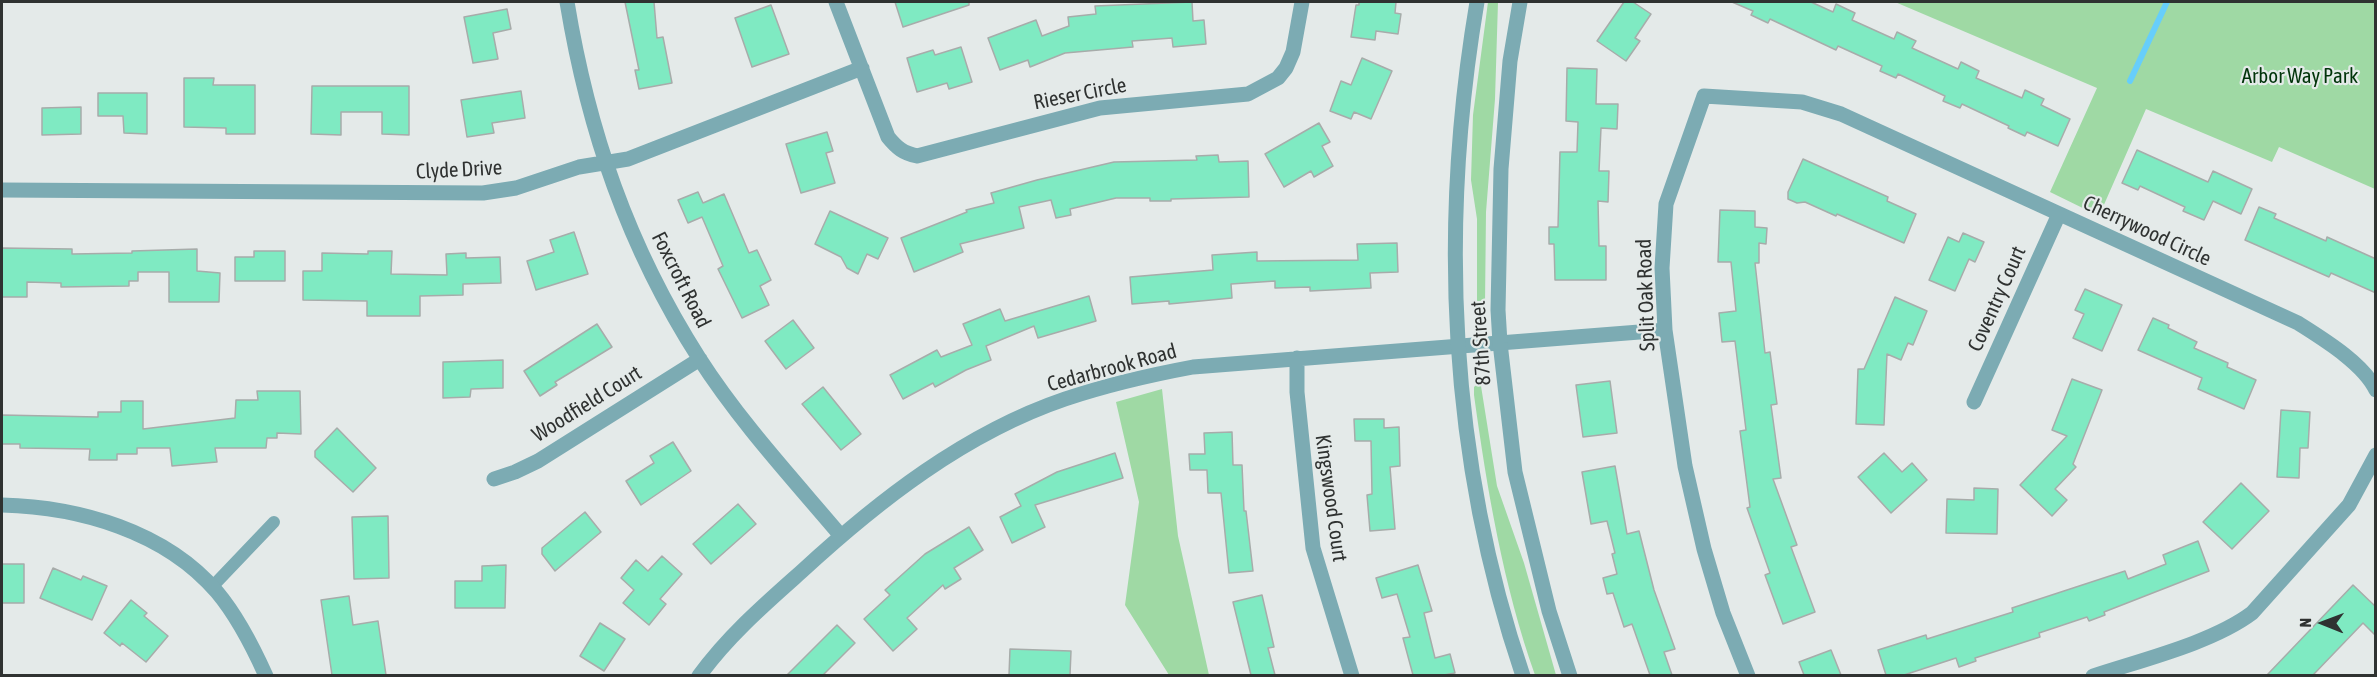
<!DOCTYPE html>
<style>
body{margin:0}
#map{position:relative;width:2377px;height:677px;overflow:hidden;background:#e4eae9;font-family:"Asap Condensed",sans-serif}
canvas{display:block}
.frame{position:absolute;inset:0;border:3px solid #2f3231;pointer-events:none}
.north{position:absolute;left:2293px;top:593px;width:60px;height:60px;-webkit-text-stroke:4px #e4eae9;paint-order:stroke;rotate:271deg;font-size:16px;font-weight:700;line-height:24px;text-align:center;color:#2f3231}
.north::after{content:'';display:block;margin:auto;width:21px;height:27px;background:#2f3231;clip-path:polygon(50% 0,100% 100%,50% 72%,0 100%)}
</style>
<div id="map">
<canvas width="2377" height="677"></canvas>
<div class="frame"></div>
<div class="north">N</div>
</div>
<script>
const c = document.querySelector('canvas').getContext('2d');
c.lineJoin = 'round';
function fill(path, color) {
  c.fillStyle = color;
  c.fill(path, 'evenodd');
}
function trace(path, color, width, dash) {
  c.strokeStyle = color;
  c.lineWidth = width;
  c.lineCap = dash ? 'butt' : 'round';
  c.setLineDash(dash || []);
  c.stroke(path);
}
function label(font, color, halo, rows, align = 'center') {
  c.font = font + ' "Asap Condensed",sans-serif';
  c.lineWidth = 4.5;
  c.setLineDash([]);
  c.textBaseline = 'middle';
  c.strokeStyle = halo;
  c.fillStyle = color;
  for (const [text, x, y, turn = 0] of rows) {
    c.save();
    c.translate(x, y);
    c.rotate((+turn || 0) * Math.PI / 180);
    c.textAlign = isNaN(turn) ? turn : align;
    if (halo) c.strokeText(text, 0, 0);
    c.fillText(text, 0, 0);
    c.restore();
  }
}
fill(new Path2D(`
 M1488 2H1498L1495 99 1486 212 1485 304 1484 308 1479 307 1477 303V219L1471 180 1473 115Z
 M1895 2H2375V189L2279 147 2272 162 2146 109 2099 216 2050 192 2097 88Z
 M1477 384 1481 386 1497 486 1524 563 1556 675H1535C1503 585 1487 489 1474 395V387Z
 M1162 389 1178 536 1209 675H1169L1125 605 1139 502 1116 402Z`), '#9fd9a4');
trace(new Path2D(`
 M2130 81 2167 2`), '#67cefb', 6);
const building = new Path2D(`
 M625 2H654L657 38 663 37 672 83 639 89 635 70H639Z
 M895 2H969V5L903 27Z
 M1192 2 1193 21 1204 20 1206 44 1173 47 1172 38 1132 41 1133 47 1065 53 1030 67 1028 60 1000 70 988 38 1036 20 1042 36 1069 26 1068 17 1096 14 1095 6Z
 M1359 2H1396L1395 13 1401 14 1398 34 1376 31 1375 40 1351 37 1356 5H1359Z
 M1624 2H1633L1651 14 1635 38 1640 41 1626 61 1597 41Z
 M1732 2H1811L1833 12 1836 4 1855 13 1852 20 1894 39 1897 32 1916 41 1912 48 1958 69 1961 62 1979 71 1976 78 2022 98 2025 90 2044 99 2041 105 2070 119 2058 146 2027 132 2025 136 2008 128 2009 126 1962 104 1960 108 1943 101 1945 96 1898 74 1896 78 1880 71 1882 66 1838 46 1836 50 1770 19 1768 23 1751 15 1753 11Z
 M771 5 789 54 752 67 735 18Z
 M507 9 511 29 493 33 498 59 473 63 464 17Z
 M961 47 972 82 949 89 947 83 917 92 907 58 933 50 935 55Z
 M1362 58 1392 71 1371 119 1354 112 1351 119 1330 111 1341 81 1351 85Z
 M1567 68 1597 69 1596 104H1618L1617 129 1601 128 1599 171H1609L1608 202 1598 201 1599 246H1606V280H1555L1554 244H1549V227H1558L1560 152H1577L1578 122 1566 121Z
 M184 78H214L213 85H255V134H226V128L184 127Z
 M312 86H409V135L382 134V112H341V135L311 134Z
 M521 91 525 118 492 123 494 133 467 137 461 100Z
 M98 93H147V134L124 133 123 116H98Z
 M81 107V134L42 135V108Z
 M1319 123 1330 142 1322 146 1333 166 1314 177 1311 171 1284 187 1265 154Z
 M827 132 833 151 826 153 835 183 801 193 786 144Z
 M2137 150 2208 182 2213 171 2252 189 2241 214 2213 201 2204 220 2183 211 2185 207 2140 186 2138 190 2122 183Z
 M1218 155 1219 162 1248 161 1249 197 1171 199V201H1150V198H1116L1070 209 1071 215 1056 218 1051 200 1019 207 1024 228 960 244 963 252 914 272 901 238 967 212 966 210 994 203 991 193 1037 180 1114 162 1197 160 1196 156Z
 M1803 159 1888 197 1887 201 1916 214 1904 243 1837 214 1836 216 1805 202 1797 203 1788 199V192Z
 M698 192 703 203 724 194 749 253 757 250 771 280 760 286 769 305 742 318 718 269 723 266 702 217 688 223 678 200Z
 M2259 207 2276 214 2274 218 2326 241 2327 237 2376 259V293L2331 273 2329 277 2245 240Z
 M1720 210 1755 211V227L1767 228 1766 244 1759 243V263H1755L1765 353 1770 352 1777 404 1771 405 1781 478 1773 479 1797 545 1791 547 1815 612 1783 624 1765 575 1770 573 1747 508 1750 507 1740 431 1746 430 1735 341 1722 342 1719 313 1736 311 1731 262H1718Z
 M830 211 888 238 878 259 867 254 858 274 847 268 841 257 815 244Z
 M574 232 588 274 536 290 527 261 554 252 550 240Z
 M1963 233 1984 242 1975 262 1969 259 1955 291 1929 280 1948 237 1959 242Z
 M1397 243 1398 272 1370 273 1371 288 1310 291V287L1275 288V281L1231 284 1232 298 1169 304V301L1132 304 1130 277 1213 270 1212 255 1257 252V261L1358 260 1357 244Z
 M2 248 72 249V254L132 253V251L197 249V271L220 273 219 302H169V272H138V281H129V286L61 287V283L27 282V297H2Z
 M254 251H285V281H235V257H254Z
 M368 251H392L391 274 447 275 446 254 466 253V258L500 257 501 283 463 284V295L420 296V316H367V301L303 300V271H322V253L368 254Z
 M2085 289 2122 305 2102 351 2073 338 2084 314 2075 310Z
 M1089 296 1096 321 1038 338 1034 326 986 346 991 360 966 370 935 387 933 383 903 399 890 375 937 350 941 357 972 345 963 324 1000 309 1005 321Z
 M1895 297 1927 311 1913 345 1908 343 1901 360 1887 354 1884 425 1856 424 1858 369H1864Z
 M2153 318 2169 325 2168 328 2197 342 2194 348 2228 363 2227 367 2256 380 2244 409 2198 389 2202 378 2138 350Z
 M793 320 814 348 786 369 765 341Z
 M597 324 612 347 555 382 557 385 540 396 524 371Z
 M503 360V388L471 389 470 397 443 398V362Z
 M2072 379 2102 390 2073 464 2076 467 2055 489 2067 500 2052 516 2020 485 2067 436 2052 430Z
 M1610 381 1617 433 1583 437 1576 385Z
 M823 387 861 434 841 450 802 404Z
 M257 391H300L301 434 277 433V438H267L266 448H215L217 462 172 466 170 448H137V454H117V460H89L90 449 20 448V444H2V415L98 417V412H121V401H143V429L235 418 236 400H258Z
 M2281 410 2310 412 2308 448H2300L2299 478 2277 477Z
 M1354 419H1384V428L1399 427 1400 466 1390 467 1395 529 1370 531 1367 495 1372 494 1371 441H1355Z
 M337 428 376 468 353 492 315 457V451Z
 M1232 432 1233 465H1242L1244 511H1246L1253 571 1229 573 1221 493H1208L1207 470H1190L1189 454H1205L1204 433Z
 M673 442 691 471 641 505 626 481 654 463 650 456Z
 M1115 453 1123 478 1035 505 1045 527 1012 543 1000 517 1021 506 1015 494 1057 472Z
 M1884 453 1902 472 1912 463 1927 480 1891 513 1858 477Z
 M1615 466 1627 534 1639 531 1654 590 1675 649 1664 652 1672 675H1650L1632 624 1624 627 1613 593 1607 594 1603 578 1617 574 1612 554 1615 553 1607 521 1591 524 1582 472Z
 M2241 483 2269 511 2232 549 2203 522Z
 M1974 488 1998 489 1997 534 1946 533 1947 499 1974 500Z
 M738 504 756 524 711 564 693 544Z
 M585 512 601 532 555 571 542 554V548Z
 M388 516 389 578 354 579 352 517Z
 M969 527 983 550 954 568 961 579 945 589 943 585 907 618 917 629 893 651 864 619 890 595 885 590 925 554Z
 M2198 541 2209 571 2104 612 2105 615 2089 621 2087 617 2039 633 2040 637 1975 658 1976 661 1959 667 1956 658 1904 675H1886L1878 650 1926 635 1927 639 2013 612 2012 608 2125 571 2128 579 2166 564 2163 555Z
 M662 556 682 574 660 599 666 604 649 625 623 603 634 590 621 578 636 560 648 571Z
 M2 564H24V603H2Z
 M506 565 505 608H455V581H482V566Z
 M1418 565 1432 611 1424 613 1435 658 1450 654 1455 673 1444 675H1413L1403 638 1410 637 1397 594 1382 598 1376 578Z
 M53 568 81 580 83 576 107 586 92 620 40 598Z
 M2353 585 2376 607V636L2363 623 2313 675H2267Z
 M1262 595 1274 647 1268 648 1275 675H1251L1233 602Z
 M349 596 353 625 378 621 386 675H332L321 600Z
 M131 600 147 613 144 616 168 636 146 662 122 643 120 646 104 633Z
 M600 623 625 639 604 671 580 656Z
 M837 625 855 643 823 675H787Z
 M1010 649 1071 651 1070 675H1009Z
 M1831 650 1841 675H1804L1799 662Z`);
fill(building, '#7feac2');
trace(building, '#a7acaa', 1.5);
trace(new Path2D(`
 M212 587 274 522`), '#7cabb3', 12);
trace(new Path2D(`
 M567 2C588 130 628 247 699 358 740 422 792 478 841 536
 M836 2 888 137C897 148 903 153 917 156L1100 108 1248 94 1278 78 1286 68 1293 52 1302 2
 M2 190 483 193 516 188 579 167 628 159 862 68
 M1297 358V392L1313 548 1352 676
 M1974 402 2059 214
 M494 479 515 472 538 461 700 359
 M2 505C79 507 165 531 217 592 238 617 253 647 266 676
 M699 676C728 636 765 604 801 572 878 501 965 433 1065 399 1107 385 1150 375 1193 367L1665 330
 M1748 676 1723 613 1704 549 1685 466 1665 330 1662 268 1666 204 1704 96 1802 102 1841 114 2298 323C2323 339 2363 363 2376 390
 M2093 676C2141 660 2212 643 2252 613L2349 505 2376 455`), '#7cabb3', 15);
trace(new Path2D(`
 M1477 2C1439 226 1449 459 1523 676
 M1520 2 1510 61 1501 169 1498 310 1500 343 1515 472 1549 611 1570 676`), '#7cabb3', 15);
label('21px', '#00340a', '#e4eae9', [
 ["Arbor Way Park",2300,76]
]);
label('21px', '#2f3231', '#e4eae9', [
 ["Rieser Circle",1080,94,-11],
 ["Clyde Drive",459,170,-3],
 ["Cherrywood Circle",2147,231,25],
 ["Foxcroft Road",681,280,63],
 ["Split Oak Road",1646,295,-92],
 ["Coventry Court",1997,299,-66],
 ["87th Street",1481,343,-94],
 ["Cedarbrook Road",1112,368,-15],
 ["Woodfield Court",587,404,-32],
 ["Kingswood Court",1331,498,82]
]);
</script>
